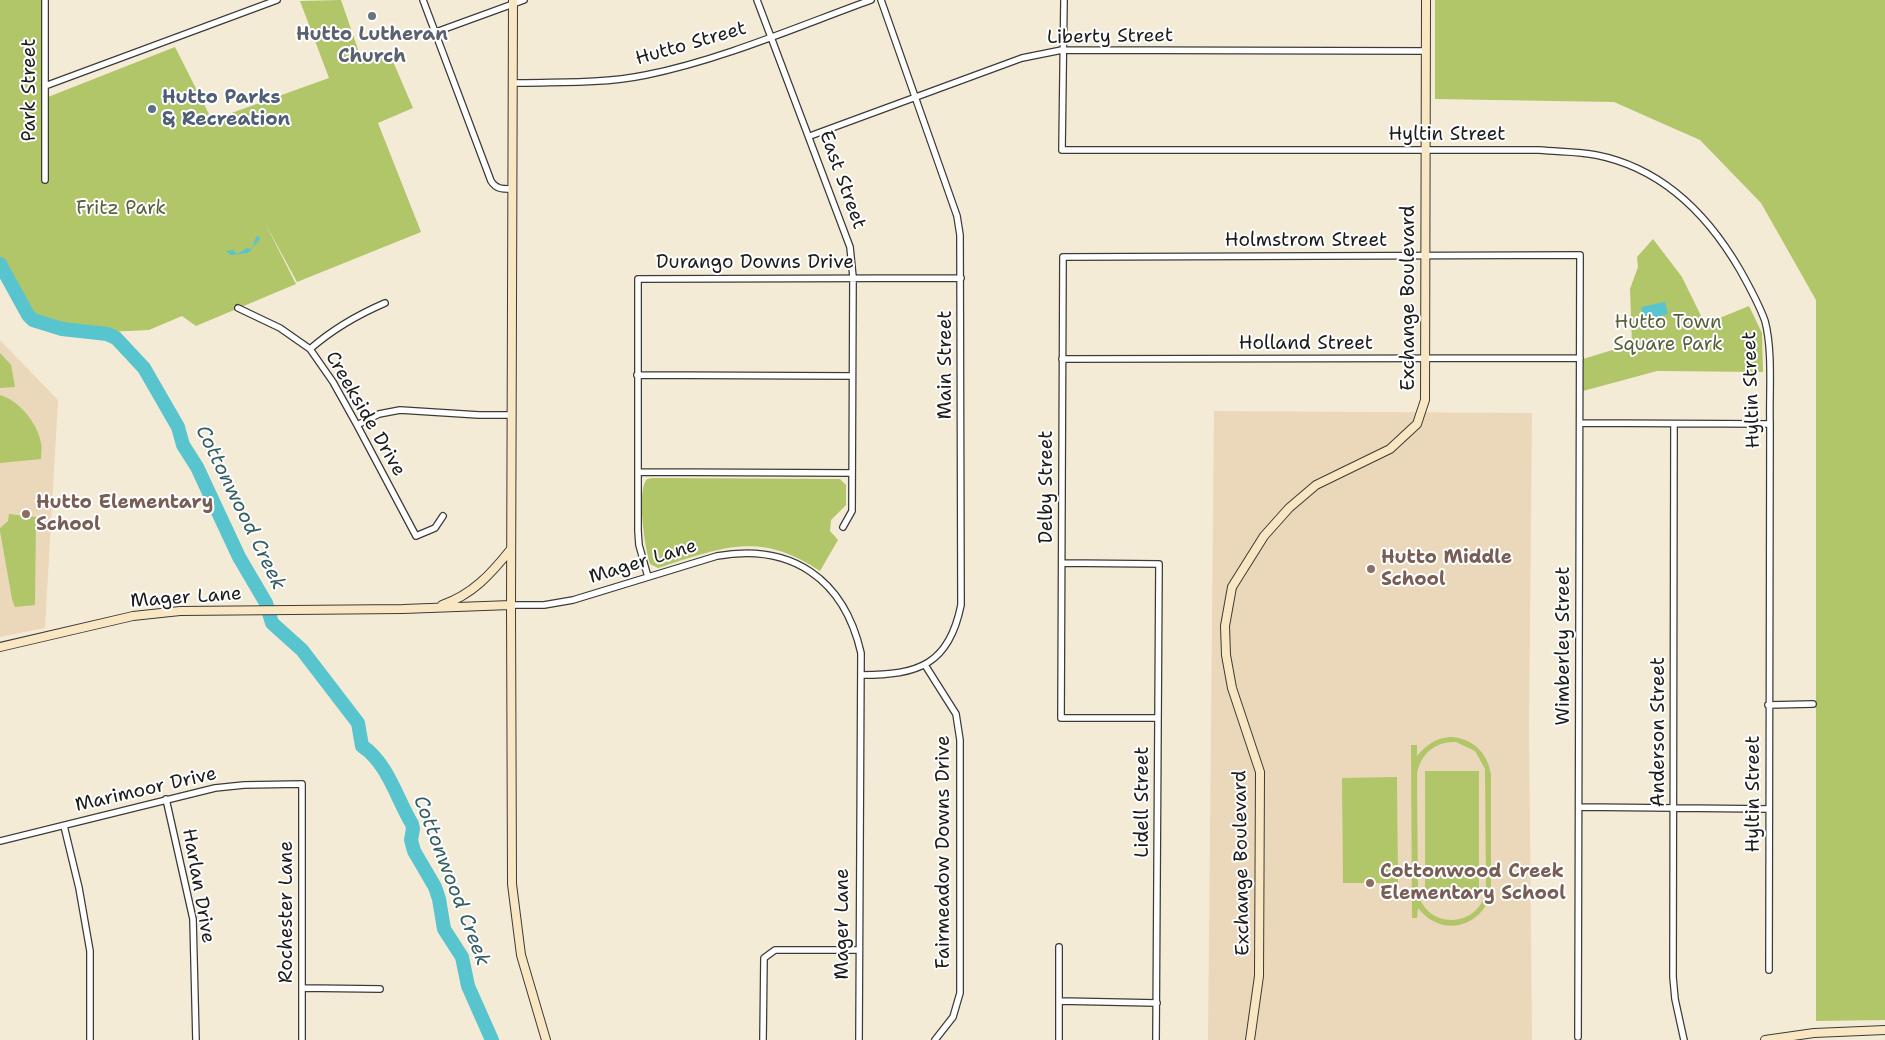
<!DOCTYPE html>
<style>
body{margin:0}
canvas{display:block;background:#f4ebd6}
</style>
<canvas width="1885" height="1040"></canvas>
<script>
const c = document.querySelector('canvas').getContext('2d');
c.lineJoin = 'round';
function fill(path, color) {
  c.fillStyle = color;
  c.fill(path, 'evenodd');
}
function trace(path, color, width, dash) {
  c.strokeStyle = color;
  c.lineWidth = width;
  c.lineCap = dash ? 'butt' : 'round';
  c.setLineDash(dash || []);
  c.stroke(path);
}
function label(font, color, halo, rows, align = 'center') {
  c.font = font + ' "Shantell Sans",sans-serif';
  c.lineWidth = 4;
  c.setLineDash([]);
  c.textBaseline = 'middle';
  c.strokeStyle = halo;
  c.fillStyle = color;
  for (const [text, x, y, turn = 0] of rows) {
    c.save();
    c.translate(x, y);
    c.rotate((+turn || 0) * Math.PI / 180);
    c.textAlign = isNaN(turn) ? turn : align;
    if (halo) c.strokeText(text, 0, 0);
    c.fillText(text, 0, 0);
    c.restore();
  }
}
fill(new Path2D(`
 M0 340 58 400 45 628 0 637Z
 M1214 411 1532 413 1529 727 1532 1040H1208Z`), '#ebd8ba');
fill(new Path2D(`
 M0 0H42L43 99 175 47 212 120 329 78 300 1 341 0 362 61 389 52 413 108 378 123 421 232 297 282 265 223 296 284 196 326 182 316 149 330 64 334 25 319 0 271Z
 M1435 0H1885V1020L1816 1021V300L1761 203 1700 140 1614 102 1435 99Z
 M1653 239 1682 277 1705 324 1749 306 1762 333 1763 372 1657 371 1583 391V359L1632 344 1630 289 1638 267 1637 257Z
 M0 353 11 365 15 387 0 388Z
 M0 395C19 400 38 424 41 443 42 448 41 454 41 459L0 463Z
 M653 478 840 479 846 485V505L831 520 830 531 838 540 820 571C759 530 721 548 658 568L650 564C645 549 636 491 647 479Z
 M9 514 36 517 35 605 15 607 12 599 0 531V528L8 521Z
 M1450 737C1473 738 1488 753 1491 775V894C1480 929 1440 937 1418 908L1417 918H1412L1411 745H1417V756C1426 745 1436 738 1450 737ZM1456 742 1475 751 1485 769 1486 889C1481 928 1427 931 1418 893L1417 774C1420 754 1436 741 1456 742Z
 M1425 771H1479V892H1425Z
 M1397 777 1398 883H1343L1342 778Z`), '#b1c569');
fill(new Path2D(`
 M258 236 260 239 248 253 231 255 226 251 233 250 237 254 247 248 252 249 256 237Z
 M1665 302 1668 314 1649 319 1650 322 1645 323 1641 307Z`), '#57c4ce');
trace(new Path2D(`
 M0 264 28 315 33 320 62 329 107 334 116 338 144 368 178 427 183 445 197 467 239 557 266 603 272 623 302 650 358 723 362 746C387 762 397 799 412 824L413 829 411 840 414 851 435 887 439 899 444 929 462 957 468 986 492 1040`), '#57c4ce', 14);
const street = new Path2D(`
 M45 0V180
 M423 0 491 181C496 189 502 189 511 189
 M757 0 850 247 853 277 852 511 843 527
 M1064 0 1062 150H1539C1558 152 1578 151 1596 155 1662 168 1708 215 1740 270 1749 286 1759 304 1765 321 1773 351 1769 393 1770 424L1769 970
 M436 32 524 0
 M513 83C557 82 602 84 646 75 721 60 799 26 871 0
 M45 86 277 0
 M810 136 1022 58 1062 50 1426 51
 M238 308 280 328 310 349 333 382 357 425 416 536 435 528 443 516
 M310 349C333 329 357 315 385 303
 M1062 359 1580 358
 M637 375 852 376
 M1580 423 1770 424
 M1674 424 1673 977 1675 999 1684 1040
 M357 425 379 414 400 410 479 415H512
 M638 472 852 473
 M1062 563 1159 564 1156 1040
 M648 577 639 545 638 531V279L961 278
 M511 605H544L573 600 717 556C792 543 844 579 861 653L859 1040
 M925 665 956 714 960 740V993L953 1017 935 1040
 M862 675C918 675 949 665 961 605L960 235 957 216 881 0
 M1768 705 1813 704
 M1158 718H1061L1063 257 1580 255 1578 1037
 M166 799 193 919 196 1040
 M1579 807 1769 809
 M64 826 79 888 90 951V1040
 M0 841 215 788 244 785 302 784V1040
 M302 988 380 989
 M1059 1001 1157 1003
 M763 1040 764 958 775 950H859
 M1059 1040V947`);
const secondary = new Path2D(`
 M513 0 511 605 512 884 521 955 546 1040
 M442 605C472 595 491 574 511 549
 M0 647 133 616 180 611 403 609 511 605
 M1250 1040 1259 976 1260 772 1232 688 1226 655 1225 626 1232 587 1264 536 1289 508 1316 485 1390 449 1417 424 1425 400 1426 0
 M1765 1040 1814 1033 1885 1030`);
trace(street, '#3c3b38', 8);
trace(secondary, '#3c3b38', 10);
trace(street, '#fff', 5.5);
trace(secondary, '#f9e7c3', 8);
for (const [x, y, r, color] of [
 [372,16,5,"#6b7280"],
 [152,109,5,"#5c6f8a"],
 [26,514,5,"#8d6e63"],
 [1371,569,5,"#8d6e63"],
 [1370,883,5,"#8d6e63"]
]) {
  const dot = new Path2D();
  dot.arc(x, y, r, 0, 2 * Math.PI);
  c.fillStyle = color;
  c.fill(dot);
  trace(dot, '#fff', 2);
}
label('bold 19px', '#5b616d', '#fff', [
 ["Hutto Lutheran",372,35],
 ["Church",372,57]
]);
label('19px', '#1c1c1c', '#fff', [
 ["Liberty Street",1110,37,-1],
 ["Hutto Street",691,44,-16],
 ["Park Street",30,90,-90],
 ["Hyltin Street",1447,135],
 ["East Street",842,180,70],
 ["Holmstrom Street",1306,241],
 ["Durango Downs Drive",755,263],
 ["Exchange Boulevard",1409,298,-90],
 ["Holland Street",1306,344],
 ["Main Street",946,365,-90],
 ["Hyltin Street",1752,390,-92],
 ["Creekside Drive",365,414,60],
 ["Delby Street",1047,487,-90],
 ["Mager Lane",643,562,-17],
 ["Mager Lane",186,598,-4],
 ["Wimberley Street",1564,646,-90],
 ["Anderson Street",1659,732,-90],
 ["Marimoor Drive",146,790,-13],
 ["Hyltin Street",1754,794,-90],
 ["Lidell Street",1143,802,-90],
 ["Fairmeadow Downs Drive",944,852,-90],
 ["Exchange Boulevard",1242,863,-91],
 ["Harlan Drive",198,886,80],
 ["Rochester Lane",287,912,-90],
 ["Mager Lane",843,924,-90]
]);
label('bold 19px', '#4e5e75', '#fff', [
 ["Hutto Parks",162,98],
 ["& Recreation",162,120]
], 'left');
label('19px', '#58603b', '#fff', [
 ["Fritz Park",121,209],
 ["Hutto Town",1668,323],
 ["Square Park",1668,345]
]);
label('bold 19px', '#785e54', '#fff', [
 ["Hutto Elementary",36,503],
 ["School",36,525],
 ["Hutto Middle",1381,558],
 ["School",1381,580],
 ["Cottonwood Creek",1380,872],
 ["Elementary School",1380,894]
], 'left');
label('italic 20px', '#345f63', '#fff', [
 ["Cottonwood Creek",240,508,64],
 ["Cottonwood Creek",451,881,69]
]);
</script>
